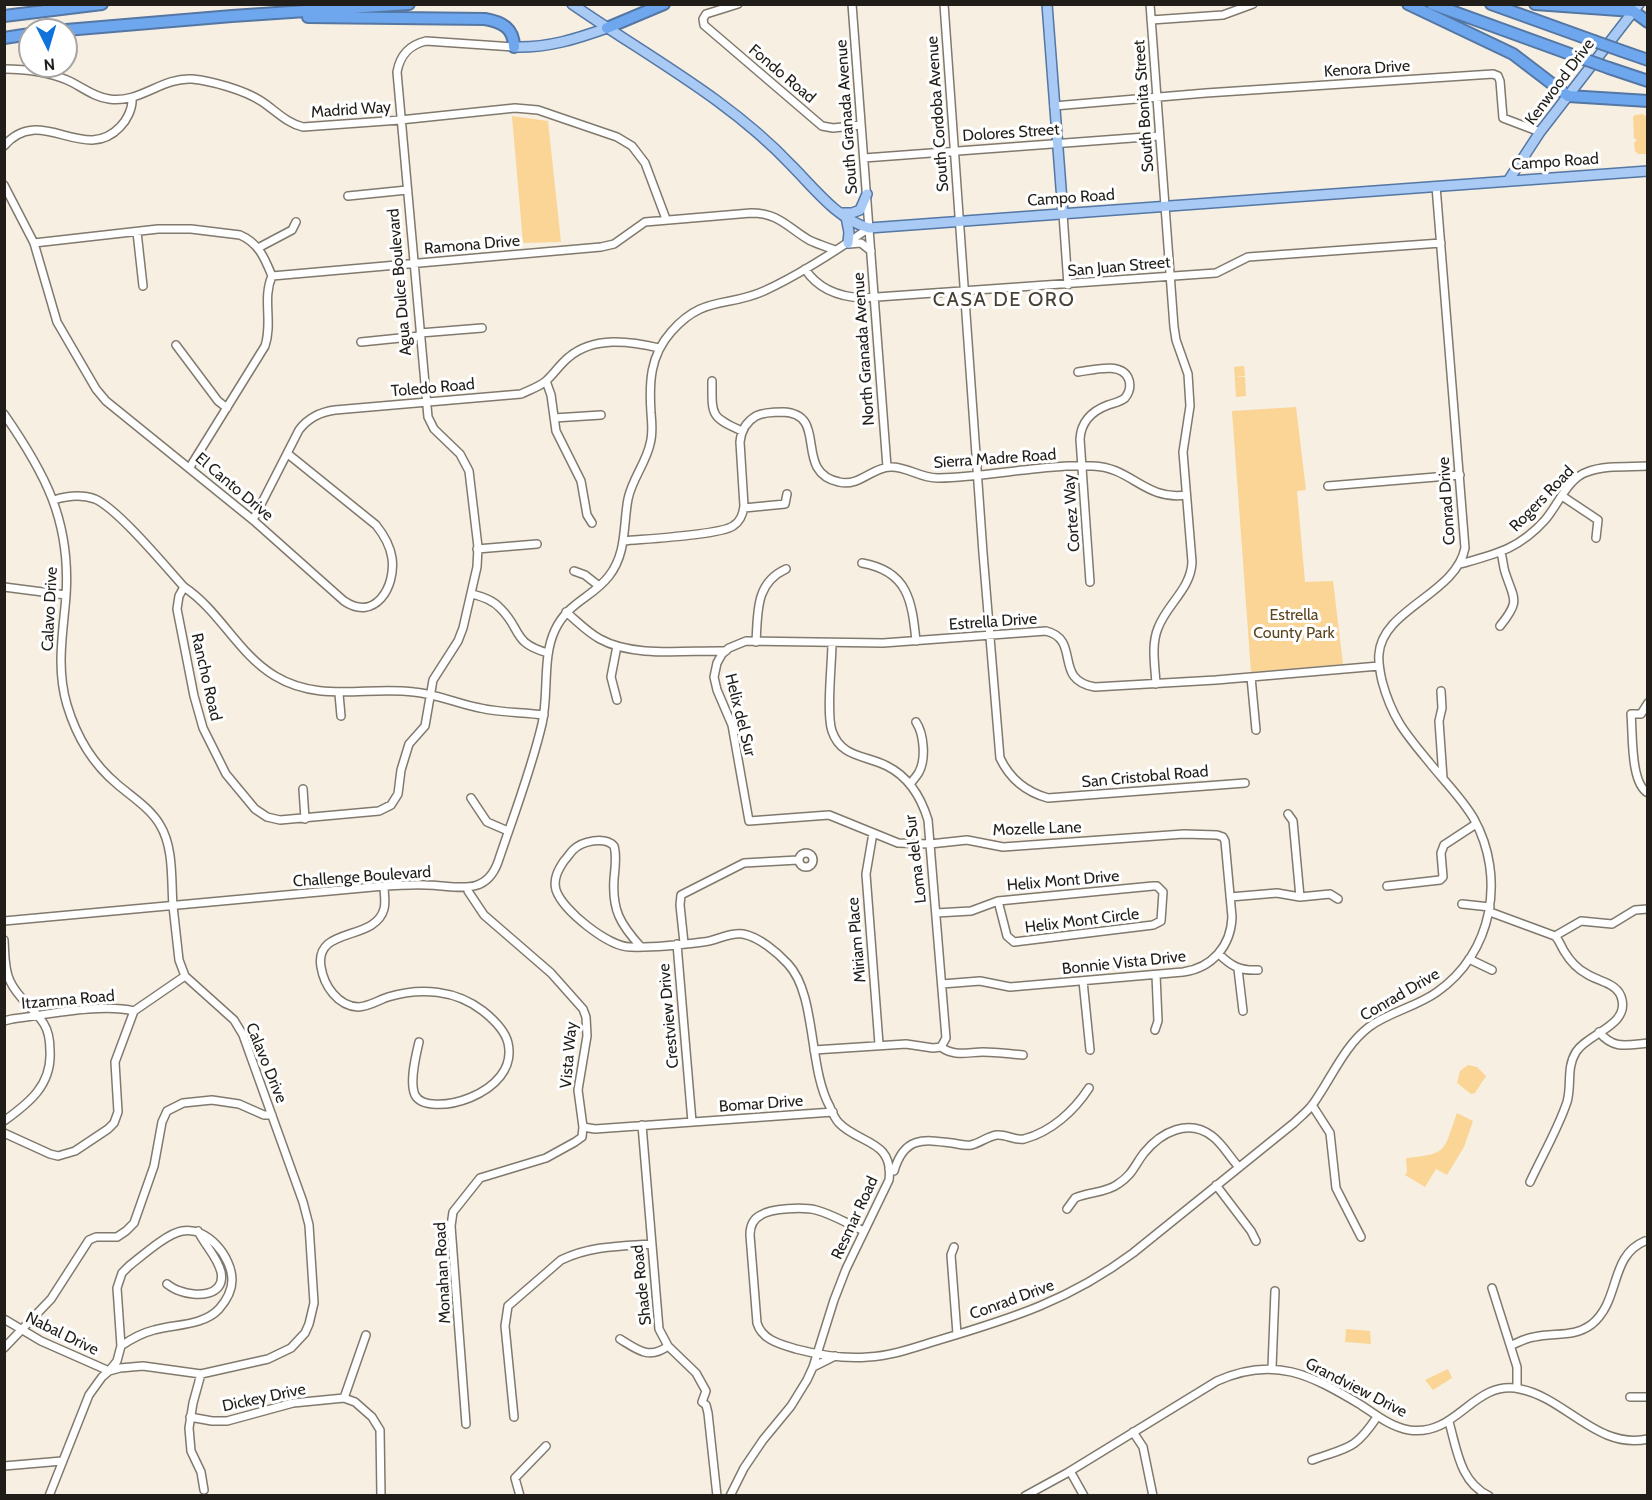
<!DOCTYPE html>
<style>
body{margin:0}
#map{position:relative;width:1652px;height:1500px;overflow:hidden;background:#f7efe2;font-family:Cabin,sans-serif}
canvas{display:block}
.frame{position:absolute;inset:0;border:6px solid #211e19;pointer-events:none}
.north{position:absolute;left:18px;top:18px;width:60px;height:60px;box-sizing:border-box;background:#fff;border:2px solid #a6a5a3;border-radius:50%;rotate:175deg;font-size:16px;font-weight:700;line-height:24px;text-align:center;color:#211e19}
.north::after{content:'';display:block;margin:auto;width:21px;height:27px;background:#1073db;clip-path:polygon(50% 0,100% 100%,50% 72%,0 100%)}
</style>
<div id="map">
<canvas width="1652" height="1500"></canvas>
<div class="frame"></div>
<div class="north">N</div>
</div>
<script>
const c = document.querySelector('canvas').getContext('2d');
c.lineJoin = 'round';
function fill(path, color) {
  c.fillStyle = color;
  c.fill(path, 'evenodd');
}
function trace(path, color, width, dash) {
  c.strokeStyle = color;
  c.lineWidth = width;
  c.lineCap = dash ? 'butt' : 'round';
  c.setLineDash(dash || []);
  c.stroke(path);
}
function label(font, color, halo, rows, align = 'center') {
  c.font = font + ' Cabin,sans-serif';
  c.lineWidth = 6;
  c.setLineDash([]);
  c.textBaseline = 'middle';
  c.strokeStyle = halo;
  c.fillStyle = color;
  for (const [text, x, y, turn = 0] of rows) {
    c.save();
    c.translate(x, y);
    c.rotate((+turn || 0) * Math.PI / 180);
    c.textAlign = isNaN(turn) ? turn : align;
    if (halo) c.strokeText(text, 0, 0);
    c.fillText(text, 0, 0);
    c.restore();
  }
}
fill(new Path2D(`
 M1643 114 1645 116 1647 114V138L1645 139 1647 140V154H1638L1635 151 1634 143 1637 140 1634 138 1633 117 1635 115Z
 M512 116 548 121 561 242 523 243Z
 M1244 366 1245 376 1235 377H1245L1246 396 1236 397 1234 367Z
 M1296 407 1306 490 1297 491 1305 582 1333 581 1343 664 1251 672 1232 411Z
 M1468 1065 1477 1067 1486 1076 1475 1093 1471 1094 1457 1083 1460 1071Z
 M1457 1113 1473 1121 1464 1147 1447 1175 1436 1169 1425 1187 1405 1175 1407 1172 1406 1158C1449 1154 1443 1151 1457 1113Z
 M1346 1329 1370 1331 1371 1344 1345 1342Z
 M1448 1369 1452 1378 1433 1390 1425 1380Z`), '#fad595');
const minor = new Path2D(`
 M738 4 706 14 703 19 704 25 822 126 833 128 861 125
 M852 4 887 467
 M944 4 983 553 1000 758C1010 779 1026 792 1048 798L1245 783
 M1150 4 1174 327 1176 340 1188 374 1190 406 1183 452 1192 562C1191 589 1167 604 1158 628 1151 645 1155 665 1156 684
 M1151 20 1223 15 1253 4
 M4 69C25 69 48 72 67 80 81 86 93 97 109 99 139 104 162 77 192 79 212 81 244 90 261 101 275 110 286 123 303 127L400 120 515 108 538 110 617 137 632 146 645 163 666 219
 M1054 106 1206 93 1493 74 1498 76 1500 81 1503 118 1540 132
 M4 146C40 103 84 165 120 127 127 120 133 108 132 98
 M864 158 1159 136
 M4 185 34 243 57 322 96 389 106 401 253 520 344 601C375 622 396 587 392 558 390 545 384 535 376 525L288 454
 M348 196 407 190
 M1063 214 1068 285
 M137 232 143 286
 M34 243 158 229H191L240 235C259 243 265 259 272 276
 M849 244 861 243 871 251
 M258 248 292 230 296 222
 M805 269C818 289 840 297 863 298L1216 273 1248 257 1441 243
 M420 333 482 328
 M361 342 420 336
 M176 345 218 401 227 408
 M1078 372C1093 370 1123 361 1129 380 1131 387 1129 393 1125 398 1120 402 1114 403 1108 405 1092 411 1081 422 1080 439L1090 582
 M546 381 551 395 556 431 581 481 587 515 592 523
 M712 381C712 415 710 417 742 431
 M4 414C45 473 71 521 66 596 63 633 56 668 67 705 76 735 93 764 117 784 132 797 150 808 160 825 174 848 171 880 173 906 175 924 177 942 179 960L185 976 234 1020 243 1035 303 1202 309 1225 314 1303 309 1324 305 1333 291 1348 268 1359 201 1374 143 1366 120 1368 109 1371 102 1377 89 1395 49 1496
 M554 418 601 415
 M190 467 265 346C273 322 262 299 272 276L601 247 614 244 645 222 751 213C779 213 787 227 809 240 817 244 827 247 835 250
 M1328 486 1460 475
 M1562 496 1598 520 1596 538
 M54 500C67 496 81 494 95 499 118 509 165 566 184 587L179 596 177 609 194 696 203 728 226 774 255 809 267 817 280 820 379 811 391 805 398 794 401 770 409 744 425 726 433 680 458 641 463 628 477 567 478 547 469 471 460 454 434 429 428 417 397 72C400 55 409 45 426 41L514 47
 M744 508 785 504 787 494
 M253 520 299 430C308 418 320 412 335 410L521 394C529 390 539 387 546 381 554 374 560 364 569 357 594 336 630 341 659 348
 M624 541C644 539 720 535 733 526 741 521 743 514 744 506L740 442C741 431 746 422 756 416 764 412 774 412 783 412 830 414 792 472 839 482 859 487 871 468 890 467 907 466 921 479 939 478 989 477 1043 464 1093 466 1131 467 1145 501 1186 495
 M477 549 537 544
 M862 563C908 571 912 601 916 641
 M1460 564C1496 554 1519 549 1545 520 1558 505 1568 478 1587 472 1605 465 1629 467 1648 466
 M574 571 585 575 599 586
 M4 587 66 595
 M184 587C220 611 238 654 275 676 320 703 366 686 414 692 437 694 458 704 480 708 501 713 523 712 544 715
 M472 594C483 597 493 600 501 609 522 630 512 643 548 653
 M566 612C577 621 587 632 600 639 634 658 687 650 726 651
 M1500 626C1521 600 1514 600 1505 572 1503 566 1503 559 1501 553
 M756 642C758 612 755 583 786 569
 M832 643C832 663 826 714 832 731 841 758 866 755 887 766 909 777 921 797 928 820L946 1038 941 1047
 M617 646 611 677 617 700
 M1251 677 1256 730
 M1441 691 1442 708 1439 721 1443 778
 M339 694 341 716
 M1648 703 1641 714H1631C1633 733 1630 783 1648 793
 M910 784C913 780 917 776 919 772 926 759 924 734 916 722
 M303 789 305 819
 M471 798 487 822 508 831
 M1288 814 1293 821 1300 897
 M873 833 866 874 879 1044
 M799 860a7 7 0 1 1 14 0a7 7 0 1 1-14 0Z
 M384 886C384 894 386 902 384 909 375 942 314 926 321 967 324 986 338 1006 358 1007 368 1007 379 1000 388 997 421 987 456 990 483 1011 493 1019 505 1030 508 1043 520 1095 427 1119 415 1095 409 1082 416 1055 419 1042
 M1387 886 1440 880 1443 877 1441 853 1444 845 1476 824
 M468 888V891L484 915 551 973 583 1009 586 1017 587 1036 578 1090 583 1127 595 1129 833 1112
 M1230 897 1277 893 1300 897 1330 894 1338 899
 M1462 904 1490 907
 M1490 912 1555 936
 M936 913 971 911 998 901 1153 886H1157L1163 892 1161 921 1153 925 1014 942 1007 936 998 901
 M4 921 384 886C398 886 412 884 426 885 455 885 485 898 498 862 513 817 531 771 542 724 549 694 542 657 555 630 568 602 592 598 609 576 627 553 623 525 628 499 632 479 646 463 650 444 653 434 652 423 651 413 649 382 650 356 671 332 703 295 726 308 764 291 801 274 836 251 869 228
 M1555 936 1581 921 1612 924 1635 910 1648 909
 M4 940C5 954 4 969 10 981 18 999 35 1009 44 1024 49 1032 50 1043 50 1051 52 1085 29 1103 4 1121
 M684 943 680 905 681 895 744 863 798 860
 M677 944 692 1122
 M641 947C620 924 612 910 614 879 615 868 617 856 614 846 605 836 582 841 573 850 570 853 567 858 564 861 558 870 553 879 556 890 563 911 609 947 630 947 654 948 679 945 703 942 716 941 729 932 743 934 759 937 777 952 788 964 817 995 808 1068 830 1107 832 1112 835 1119 839 1123 859 1144 894 1140 889 1180L846 1269 834 1300 813 1367 807 1380 791 1406 763 1440 744 1468 730 1496
 M1219 954C1231 966 1240 971 1258 970
 M1469 959 1492 970
 M1238 969 1243 1011
 M1083 981 1090 1050
 M942 984 980 981 1010 987 1183 972C1212 968 1231 946 1232 917L1225 841 1223 837 1217 835 1184 834 1003 847 967 840 930 844 898 843 829 815 749 821 732 725 717 690 714 677 717 663 722 654 729 648 746 641 883 643 1046 631C1082 640 1052 680 1095 687L1216 680 1379 666
 M4 1021 12 1019C46 1015 101 1003 134 1011
 M1155 1030 1158 1021 1156 975
 M1599 1032C1614 1050 1627 1045 1648 1043
 M814 1050 906 1044 933 1048 941 1047C954 1057 968 1052 983 1052 996 1052 1010 1054 1023 1055
 M1312 1105 1330 1133 1336 1188 1361 1237
 M642 1125 659 1329 668 1346 696 1373 706 1391 702 1402 706 1405 708 1413 717 1496
 M4 1133 50 1154 58 1156 75 1151 108 1129 114 1123 118 1112 115 1062 134 1011 185 976
 M889 1169 894 1171C904 1137 922 1139 952 1143 958 1144 965 1146 971 1145 980 1143 988 1136 997 1135 1006 1134 1015 1141 1024 1139 1051 1132 1074 1111 1089 1088
 M1530 1182C1542 1156 1558 1129 1567 1102 1572 1085 1566 1068 1576 1052 1587 1034 1628 1026 1622 1000 1619 983 1599 982 1587 974 1577 969 1570 961 1564 951 1561 946 1559 940 1555 936
 M1216 1185 1251 1231 1256 1241
 M1067 1209 1075 1198C1088 1192 1106 1193 1118 1184 1133 1174 1134 1166 1144 1153 1161 1132 1189 1118 1212 1136 1223 1144 1230 1158 1239 1167
 M864 1231C848 1224 832 1214 816 1210 804 1207 771 1208 761 1215 753 1219 750 1227 750 1235L757 1323C762 1340 780 1344 796 1349 819 1355 844 1359 868 1357 892 1356 916 1347 939 1340 1013 1318 1070 1300 1133 1253L1294 1123C1300 1117 1308 1111 1313 1104 1331 1079 1344 1046 1369 1027 1389 1012 1416 1007 1437 992 1493 953 1506 877 1474 819 1462 798 1443 780 1429 762 1405 733 1392 718 1382 681 1380 672 1378 663 1379 654 1382 609 1456 594 1465 548L1436 186
 M954 1247 951 1255 957 1334
 M167 1284C171 1287 176 1290 180 1291 195 1297 226 1297 221 1272 217 1256 205 1246 198 1231
 M1492 1288 1517 1367V1388
 M4 1319 41 1341 109 1371 117 1361 121 1346C131 1339 142 1333 154 1330 175 1324 203 1326 219 1309 226 1301 232 1291 232 1280 232 1257 207 1226 182 1231 166 1234 142 1256 129 1266L122 1273 117 1288 121 1346
 M620 1339C638 1350 649 1360 668 1346
 M1512 1345C1519 1342 1526 1338 1534 1337 1554 1332 1574 1338 1592 1324 1621 1300 1609 1256 1645 1241
 M4 1348 51 1299 89 1240 96 1237H117L126 1231 134 1223 154 1166 162 1122 167 1111 183 1103 212 1100 239 1104 264 1115H272
 M813 1367 835 1356
 M1272 1368 1275 1291
 M201 1374 193 1403 189 1428 191 1451 201 1472 204 1490
 M1630 1397H1648
 M344 1398 366 1335
 M190 1417 212 1421H227L293 1403 344 1398 355 1402 372 1417 380 1430 381 1496
 M514 1417 505 1326 508 1306 561 1260C590 1246 620 1246 651 1244
 M1449 1422C1457 1450 1460 1482 1489 1496
 M466 1424 451 1226 453 1212 480 1178 546 1158 575 1142 582 1137 583 1127
 M1133 1432 1143 1447 1153 1496
 M1312 1460C1348 1447 1354 1451 1377 1417
 M4 1466 62 1461
 M1070 1471 1084 1496
 M520 1496 515 1478 546 1446
 M1025 1496 1067 1473 1217 1381C1274 1355 1311 1375 1361 1405 1376 1415 1391 1427 1409 1430 1458 1437 1473 1379 1520 1389 1566 1398 1597 1450 1648 1439`);
const major = new Path2D(`
 M572 4C647 56 729 99 792 166 814 188 838 220 869 228L1648 171
 M1047 4 1063 214
 M514 47C548 48 576 39 607 28
 M1508 181 1540 132 1639 4
 M840 213H852L860 210 867 194
 M846 217 849 232 848 243`);
const highway = new Path2D(`
 M1408 4 1513 54 1568 96 1648 101
 M1432 4 1581 58
 M1491 4 1594 41
 M1535 4 1633 11 1648 22
 M4 16 102 4
 M308 17 485 19C502 22 514 28 514 47
 M607 28 664 4
 M66 30 232 16 409 4
 M4 38 30 34
 M1622 51 1648 60
 M1609 68 1648 81`);
trace(minor, '#80796d', 10);
trace(major, '#5477a4', 12);
trace(highway, '#5477a4', 14);
trace(minor, '#fff', 7);
trace(major, '#a9caf5', 9);
trace(highway, '#6fa7ef', 10);
const highwayBridge = new Path2D(`
 M1594 41 1622 51
 M1581 58 1609 68`);
trace(highwayBridge, '#5477a4', 14, []);
trace(highwayBridge, '#6fa7ef', 10);
label('16px', '#211e19', '#fff', [
 ["Kenora Drive",1367,69,-4],
 ["Fondo Road",782,74,40],
 ["Kenwood Drive",1560,82,-53],
 ["South Bonita Street",1144,106,-94],
 ["Madrid Way",351,110,-4],
 ["South Cordoba Avenue",938,114,-94],
 ["South Granada Avenue",847,117,-94],
 ["Dolores Street",1011,133,-4],
 ["Campo Road",1555,162,-4],
 ["Campo Road",1071,198,-4],
 ["Ramona Drive",472,245,-5],
 ["San Juan Street",1119,267,-5],
 ["Agua Dulce Boulevard",400,282,-95],
 ["North Granada Avenue",864,349,-94],
 ["Toledo Road",433,388,-5],
 ["Sierra Madre Road",995,459,-4],
 ["El Canto Drive",234,487,40],
 ["Rogers Road",1542,499,-46],
 ["Conrad Drive",1447,501,-94],
 ["Cortez Way",1072,513,-94],
 ["Calavo Drive",50,609,-87],
 ["Estrella Drive",993,622,-4],
 ["Rancho Road",206,677,77],
 ["Helix del Sur",740,715,76],
 ["San Cristobal Road",1145,777,-5],
 ["Mozelle Lane",1037,829,-2],
 ["Loma del Sur",916,859,-97],
 ["Challenge Boulevard",362,877,-4],
 ["Helix Mont Drive",1063,881,-5],
 ["Helix Mont Circle",1082,921,-7],
 ["Miriam Place",857,940,-95],
 ["Bonnie Vista Drive",1124,963,-6],
 ["Conrad Drive",1400,995,-30],
 ["Itzamna Road",68,1000,-5],
 ["Crestview Drive",669,1016,-95],
 ["Vista Way",569,1055,-85],
 ["Calavo Drive",266,1063,68],
 ["Bomar Drive",761,1104,-4],
 ["Resmar Road",855,1218,-65],
 ["Monahan Road",443,1273,-93],
 ["Shade Road",642,1285,-96],
 ["Conrad Drive",1012,1300,-20],
 ["Nabal Drive",62,1334,26],
 ["Grandview Drive",1356,1388,27],
 ["Dickey Drive",264,1398,-12]
]);
label('16px', '#5c471f', '#fff', [
 ["Estrella",1294,615],
 ["County Park",1294,633]
]);
c.letterSpacing = '1.5px';
label('20px', '#474035', '#fff', [
 ["CASA DE ORO",1004,300]
]);
c.letterSpacing = '0px';
</script>
